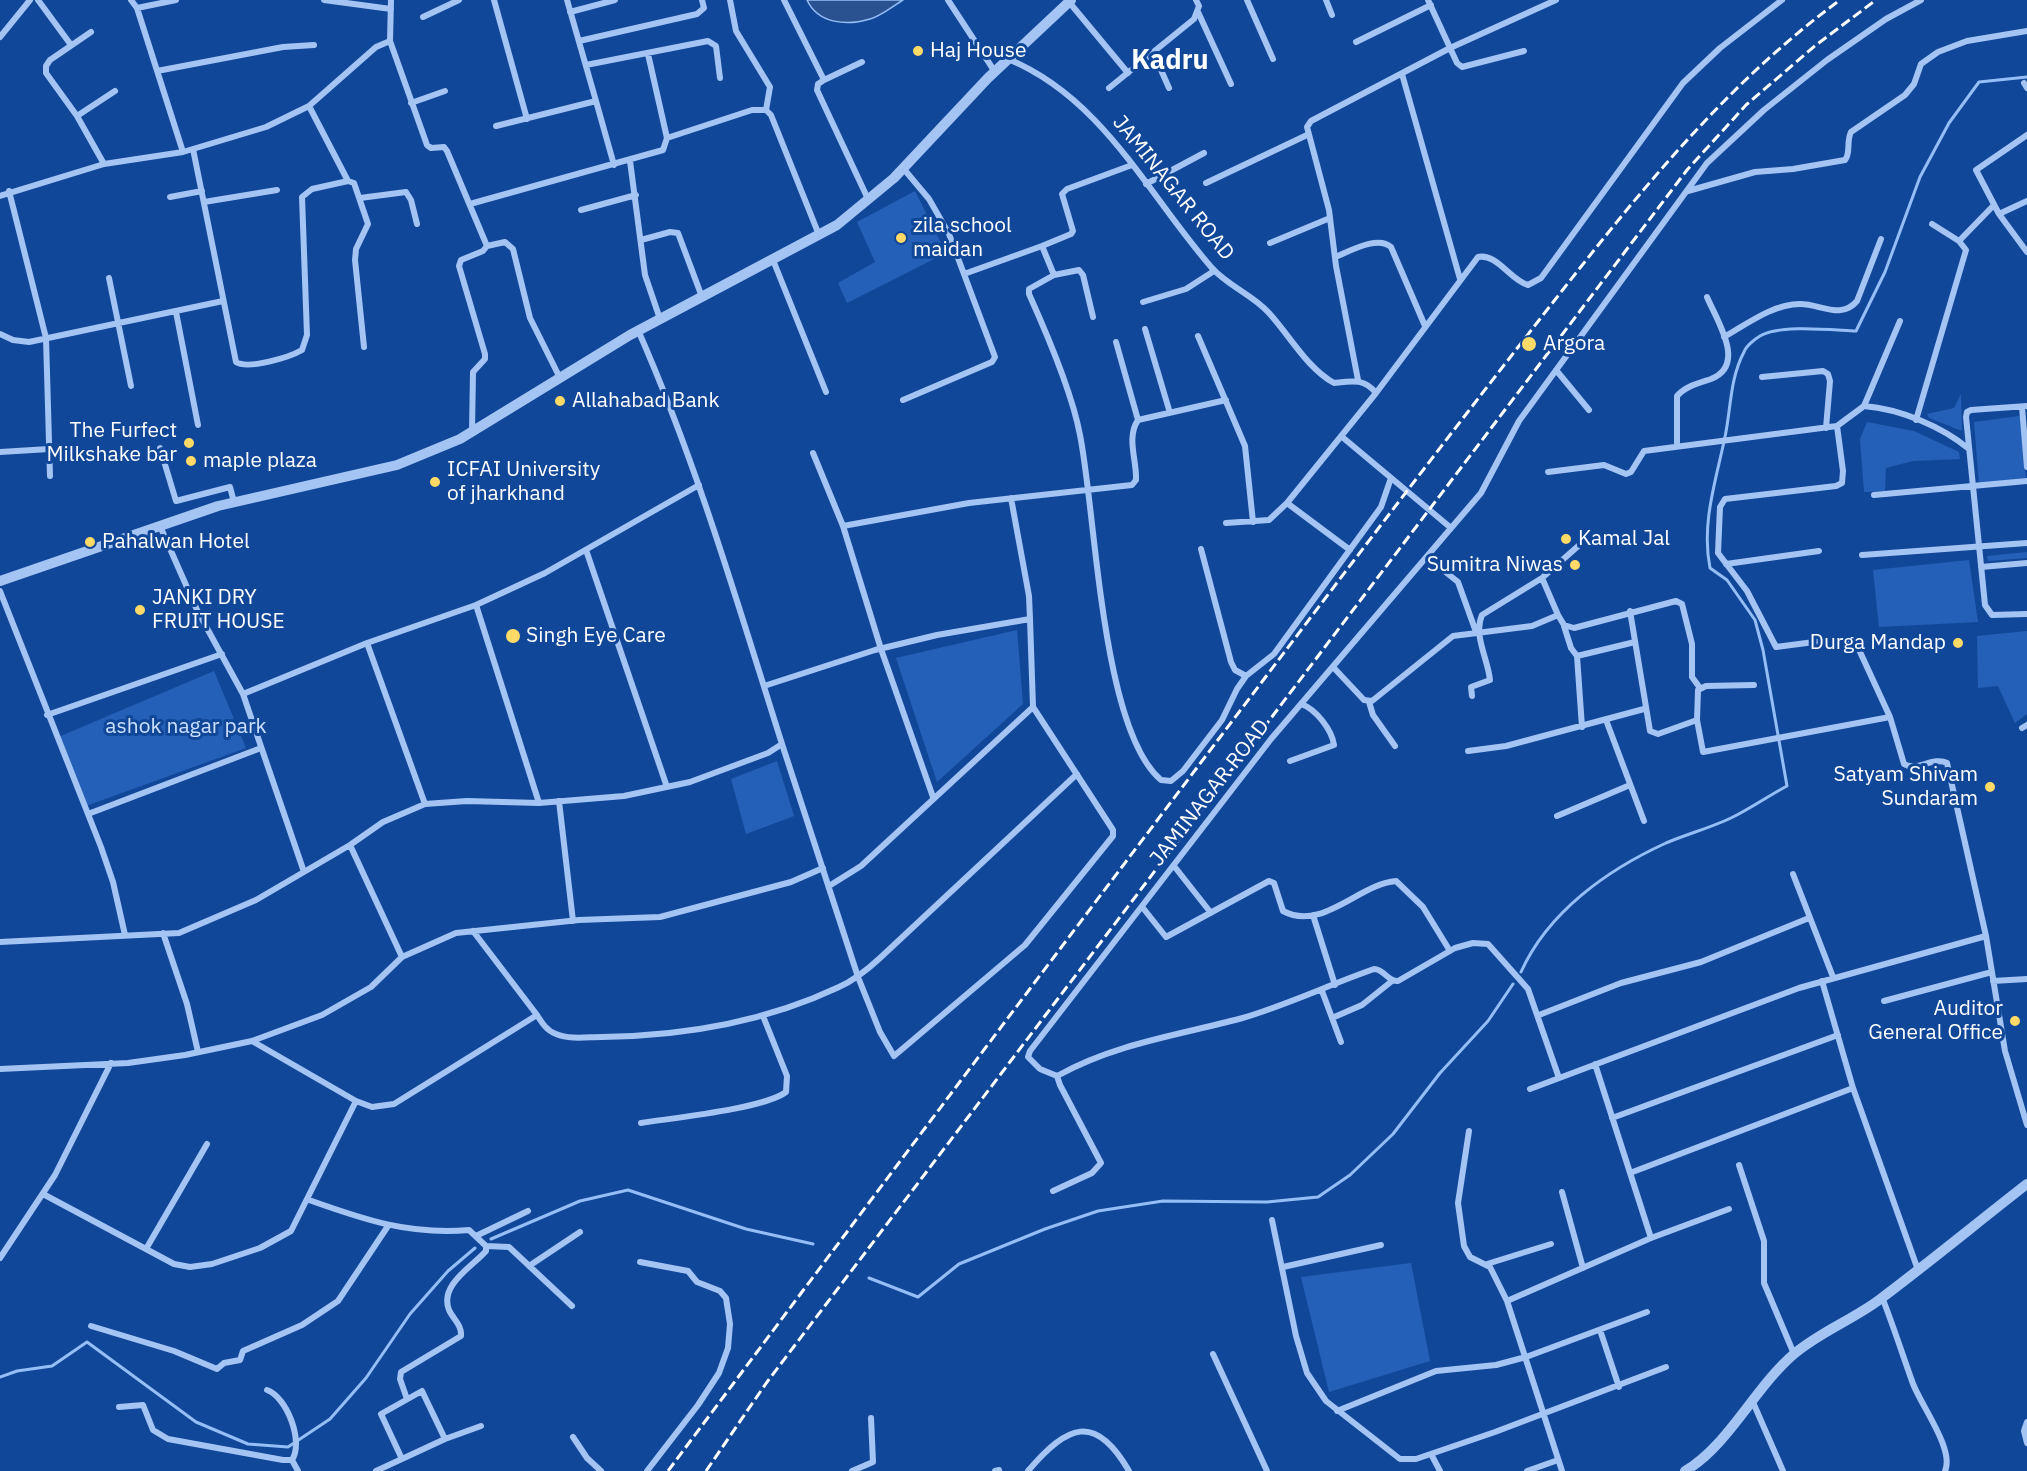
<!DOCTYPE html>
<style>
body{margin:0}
canvas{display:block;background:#114799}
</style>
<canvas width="2027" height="1471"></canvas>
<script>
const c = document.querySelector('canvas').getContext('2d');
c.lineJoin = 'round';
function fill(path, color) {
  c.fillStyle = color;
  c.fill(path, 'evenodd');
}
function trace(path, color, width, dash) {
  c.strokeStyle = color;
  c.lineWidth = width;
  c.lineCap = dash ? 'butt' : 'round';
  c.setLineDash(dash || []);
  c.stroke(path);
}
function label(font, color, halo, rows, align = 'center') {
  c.font = font + ' "IBM Plex Sans",sans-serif';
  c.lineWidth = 6;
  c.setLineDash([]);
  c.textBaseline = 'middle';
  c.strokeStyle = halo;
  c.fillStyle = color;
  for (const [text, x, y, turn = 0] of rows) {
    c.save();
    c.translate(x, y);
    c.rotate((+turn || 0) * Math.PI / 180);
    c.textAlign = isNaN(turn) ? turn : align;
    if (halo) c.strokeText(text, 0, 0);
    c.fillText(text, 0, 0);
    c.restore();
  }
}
fill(new Path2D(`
 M915 191 946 253 847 303 838 283 875 262 857 222Z
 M1961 394 1962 431 1929 418 1927 414 1954 408Z
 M2020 416 2026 478 1979 484 1974 422Z
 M1867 422 1914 431 1959 452 1960 459 1913 461 1886 468 1885 491 1864 492 1860 439Z
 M2027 552V558L1988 561 1987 556Z
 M1969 560 1978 622 1879 627 1873 570Z
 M1017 630 1023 704 937 782 896 658Z
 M2027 631V714L2015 723 1998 686 1978 688 1977 636Z
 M214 671 246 748 86 806 56 738Z
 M777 761 794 816 746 834 731 779Z
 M1411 1263 1430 1361 1329 1392 1301 1277Z`), '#2460b8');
const water = new Path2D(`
 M807 0H903C893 6 881 16 870 19 847 26 818 24 807 0Z`);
fill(water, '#2b5290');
trace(water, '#95bef7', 1.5);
trace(new Path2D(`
 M1521 972C1548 912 1607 870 1666 843 1687 834 1710 828 1731 818 1750 809 1768 796 1787 786L1763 650 1755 620 1727 580 1710 568C1701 524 1716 480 1725 437 1731 408 1730 378 1744 352 1746 346 1755 339 1760 336 1780 324 1832 330 1856 331L1885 272 1920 177 1949 123 1979 82 2027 77
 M491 1239 580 1201 628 1190 746 1229 813 1244
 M869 1278 918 1297 959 1264 1045 1229 1098 1211 1163 1201 1267 1202 1318 1197 1350 1175 1393 1134 1440 1073 1488 1021 1513 984
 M0 1377 17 1371 52 1366 87 1342 196 1422 248 1444 288 1447 330 1419 366 1378 410 1314 448 1271 475 1248`), '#95bef7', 3);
trace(new Path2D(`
 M38 0 71 45
 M131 0 137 8 183 152
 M324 0 391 9
 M494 0 527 119
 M730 0 736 31 770 87 766 110
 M784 0 824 80
 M948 0 995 72
 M1247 0 1273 59
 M1326 0 1332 15
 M1428 0 1457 63 1462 67 1524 51
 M1069 2 1128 73
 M137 8 176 0
 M570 12 615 0
 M1198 12 1231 84
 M423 17 459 0
 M91 32 50 60 46 66V73L77 116 104 164
 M0 37 30 0
 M390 41 391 0
 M579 41 697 14 704 8 702 0
 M1356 42 1431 5
 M1153 52 1169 88
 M1008 59C1103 98 1148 195 1212 268 1228 286 1253 295 1269 313 1290 336 1307 368 1334 383 1352 381 1364 378 1376 393
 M862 62 824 80 818 84 817 90 868 199
 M586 65 708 41 716 46 720 78
 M157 71 283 47 314 45
 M1402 74 1460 279
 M2024 83 2027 88
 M1109 88 1194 19 1199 6 1196 0
 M596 101 614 165
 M411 103 445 91
 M309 106 348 181
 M77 116 115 91
 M496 126 596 101 567 0
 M2027 135 1976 170 1999 214 2027 252
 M667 138 752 110H766L771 115 819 235
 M193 149 236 362C248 370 290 357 302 350L307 335 302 197 312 189 348 181 354 183 368 224 356 249 355 260 364 347
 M630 161 645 275 660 319
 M903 168 929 199 949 234 995 357 992 362 903 400
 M1206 183 1307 135
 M1146 184 1204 153
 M9 191 46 338 50 476
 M1688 191 1755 172 1793 169 1845 160C1851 153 1846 142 1851 132L1905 95 1914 84 1921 64 1938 52 1967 41 2027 31
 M0 196 104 164 183 152 266 127 309 106 376 47 390 41 427 145 431 148 444 147 447 151 487 246 483 251 461 260 459 266 485 354V359L473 372 472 431
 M170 197 202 191
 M360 198 406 192 411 200 417 224
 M204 202 277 190
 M470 204 663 150 667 138 648 54
 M581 210 636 195
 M1999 214 2027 201
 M641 240 670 232 678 233 702 297
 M1959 241 1994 205
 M1270 243 1330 218
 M487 246 505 242 513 249 530 318 560 378
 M1042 246 1071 234 1073 231 1062 194 1067 189 1132 165
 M1335 257C1350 251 1378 235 1391 247L1425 326
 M773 260 826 392
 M964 274 1042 246 1054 275 1079 270 1083 275 1093 317
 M1054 275 1029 289V294C1047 334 1072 392 1080 435 1096 514 1101 729 1161 780L1171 781 1183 771 1222 720 1237 689 1246 676 1274 654 1381 507 1391 478
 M109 278 131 386
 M1143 302 1186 289 1214 271
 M176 312 198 425
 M1145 329 1170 413
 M0 334 13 340 29 342 223 301
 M1198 336 1245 446 1253 522
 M1724 337C1747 324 1773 304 1800 304 1821 304 1841 320 1857 301L1881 239
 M1116 342 1138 420 1226 400
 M1556 370 1589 410
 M1762 377 1823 371 1828 374 1830 381 1826 428
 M1358 380 1336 266 1329 210 1307 127 1311 121 1450 48 1556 0
 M1864 406 1900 321
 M2027 406 1971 410 1967 412 1966 417 1985 605 1992 615 2027 614
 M2022 407 2027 467
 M1916 420 1966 250 1959 241 1932 224
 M1837 426 1843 471 1842 483 1836 486 1725 499 1720 507 1718 553 1747 591 1776 647 1837 639 1855 641 1890 717 1904 764C1916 772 1934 756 1947 763L1986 936 2005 1051 2027 1125
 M1341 436 1451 528
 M1677 446V396C1686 386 1699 383 1711 379 1747 365 1717 321 1707 297
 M160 448 176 501 230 487 234 502
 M0 452 49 449
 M813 453 843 526 881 649 933 797
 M1548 472 1604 465 1626 474 1631 472 1644 451 1837 426 1864 406C1900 409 1941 426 1969 449
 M1874 495 2027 481
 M1011 498 1029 596 1030 619
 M1287 503 1350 550
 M1226 523 1269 520 1287 503 1376 393 1478 257C1497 253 1511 281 1528 285L1541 278 1683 83 1720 48 1782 0
 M160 526 197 610 243 694 304 872
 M843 526 969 503 1132 485 1136 480C1137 460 1126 438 1138 420
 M1201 549 1231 662 1235 670 1246 676
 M586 550 667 787
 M1862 555 2027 543
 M1427 557 1458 582 1476 632
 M1726 564 1819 551
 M1981 567 2027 563
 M1542 578 1558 615
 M0 591 101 847 113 882 125 935
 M476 605 539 803
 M1630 611 1650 731 1658 734 1697 720
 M1564 626 1571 648 1577 656 1635 642
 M367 643 425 804
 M1577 656 1582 727
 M1334 668 1364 700 1372 701 1453 636 1532 626 1558 615 1564 625 1574 628 1676 601 1682 604 1692 644V677L1700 688
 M1754 685 1706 686 1698 690 1697 720 1703 752 1890 717
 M764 686 875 650 937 635 1030 619 1033 707 1113 830V836L1025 945 894 1056 880 1032 858 977 782 744
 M243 694 367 643 476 605 545 573 699 485
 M1472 696 1471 687 1490 680C1488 659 1473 635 1482 615L1542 578 1585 540
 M1369 702 1373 715 1395 746
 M47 715 222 654
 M1606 720 1644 821
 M2022 728 2027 725
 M1468 751 1506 746 1644 709
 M1290 761 1334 745C1332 730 1316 709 1301 704
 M559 801 573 921
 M88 814 261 748
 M1557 816 1630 785
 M350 845 402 957
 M1174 866 1211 913
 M1793 874 1833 977
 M829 886 861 866 1033 707
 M1143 908 1166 937 1269 881 1274 883 1283 911C1322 932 1359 884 1396 881L1423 907 1450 951
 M1313 915 1335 985
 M163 933 187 1004 198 1052
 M0 942 179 933 256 900 350 845 383 822 425 804 467 801 539 803 624 796 690 782 768 753 782 744C738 605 697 464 638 330
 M1822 981 1853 1088 1918 1270
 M1993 981 2027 979
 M1322 991 1341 1042
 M1884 1001 1992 972
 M537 1015C542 1023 547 1031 556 1034 570 1040 588 1037 602 1037 683 1036 765 1022 839 987 855 980 867 970 880 958L1077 774
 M1539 1015 1621 983 1701 962 1809 918
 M1332 1018 1362 1005 1392 981
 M252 1041 356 1101 372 1107 394 1104 537 1015 473 931
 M1595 1064 1651 1238
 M0 1069 128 1063 185 1055 252 1041 322 1015 371 987 402 957 456 933 579 920 660 917 791 882 823 868
 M1057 1076 1040 1069 1028 1057 1030 1051 1271 739 1481 493 1519 421 1707 163 1764 110 1827 60 1886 19 1921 0
 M1530 1089 1799 988 1986 936
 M1612 1118 1838 1035
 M641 1123C672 1118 763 1109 786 1092L787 1076 763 1016
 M1469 1131 1458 1203 1464 1246 1470 1257 1490 1267 1507 1301 1562 1471
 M1739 1165 1764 1241V1283L1794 1354
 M1630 1173 1853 1088
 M1053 1191 1092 1173 1101 1163 1060 1085 1057 1076 1059 1075C1115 1044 1178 1035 1239 1019 1285 1006 1328 985 1374 969 1384 969 1388 982 1398 981L1455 948 1473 943 1488 944 1528 989 1559 1078
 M1562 1192 1583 1268
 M43 1194 174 1264 190 1267 212 1264 260 1248 291 1231 356 1101
 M309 1200C365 1220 409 1235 469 1230L486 1246V1251C472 1267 439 1285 449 1310 453 1319 462 1325 461 1336L401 1372 400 1379 407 1399
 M1272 1220 1296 1336 1307 1373 1326 1401 1400 1459H1416L1495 1432 1666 1367
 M478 1235 528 1211
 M486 1246 509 1247 572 1306
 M146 1249 207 1144
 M0 1258 55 1175 111 1063
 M640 1262 688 1271 697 1282 720 1291 726 1298 730 1324 728 1348 719 1373 698 1405 647 1471
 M1487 1264 1551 1244
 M529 1266 580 1232
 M1283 1267 1381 1245
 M1882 1297C1893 1325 1902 1353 1912 1381 1919 1403 1955 1449 1945 1471
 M1507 1301 1651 1238 1729 1209
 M91 1326 174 1351 217 1369 224 1363 240 1360 243 1351 302 1325 338 1301 388 1226
 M1600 1330 1619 1387
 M1213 1354 1267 1471
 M1752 1400 1783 1471
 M119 1407 143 1405 153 1430 168 1439 283 1460H292C304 1442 287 1397 267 1390
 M1337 1411 1436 1371 1496 1365 1526 1357 1647 1312
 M2027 1422 2024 1431 2027 1443
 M573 1437 587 1458 601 1471
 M1431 1454 1440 1471
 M402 1459 381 1414 422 1391 445 1439
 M292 1460 298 1471
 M376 1471 445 1439 481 1426
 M852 1471 873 1462 871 1418
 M995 1471 999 1470
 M1028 1471C1067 1425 1095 1412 1129 1471
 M1527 1471 1558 1460`), '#a4c4f4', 6);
trace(new Path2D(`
 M0 581 218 506 397 465 460 439 630 335 837 225 894 178 988 78 1071 0
 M1685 1471C1728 1446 1755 1387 1794 1354 1820 1332 1852 1320 1879 1300 1930 1262 1978 1222 2027 1184`), '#a4c4f4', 10);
trace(new Path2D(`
 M668 1471C895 1167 1123 865 1352 563 1419 475 1486 388 1554 301 1640 191 1727 83 1840 0
 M706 1471 767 1382 1687 170 1746 105 1816 45 1876 0`), '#fff', 3, [10, 4.5]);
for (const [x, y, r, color] of [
 [918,51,6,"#ffda66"],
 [901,238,6,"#ffda66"],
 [1529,344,8,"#ffda66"],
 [560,401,6,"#ffda66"],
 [189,443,6,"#ffda66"],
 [191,461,6,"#ffda66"],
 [435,482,6,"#ffda66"],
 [1566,539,6,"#ffda66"],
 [90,542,6,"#ffda66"],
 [1575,565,6,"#ffda66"],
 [140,610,6,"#ffda66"],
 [513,636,8,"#ffda66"],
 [1958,643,6,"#ffda66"],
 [1990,787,6,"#ffda66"],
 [2015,1021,6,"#ffda66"]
]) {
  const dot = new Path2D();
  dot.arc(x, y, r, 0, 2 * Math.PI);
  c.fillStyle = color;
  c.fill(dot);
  trace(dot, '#114799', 2);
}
label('21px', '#fff', '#114799', [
 ["Haj House",930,51],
 ["zila school",913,226],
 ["maidan",913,250],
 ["Argora",1543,344],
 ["Allahabad Bank",572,401],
 ["The Furfect",177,431,"right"],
 ["Milkshake bar",177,455,"right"],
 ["maple plaza",203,461],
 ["ICFAI University",447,470],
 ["of jharkhand",447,494],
 ["Kamal Jal",1578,539],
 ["Pahalwan Hotel",102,542],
 ["Sumitra Niwas",1563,565,"right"],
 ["JANKI DRY",152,598],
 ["FRUIT HOUSE",152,622],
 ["Singh Eye Care",526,636],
 ["Durga Mandap",1946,643,"right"],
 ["Satyam Shivam",1978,775,"right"],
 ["Sundaram",1978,799,"right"],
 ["Auditor",2003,1009,"right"],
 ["General Office",2003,1033,"right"]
], 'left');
label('21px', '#fff', '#114799', [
 ["JAMINAGAR ROAD",1173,188,51],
 ["JAMINAGAR ROAD",1210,793,-52]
]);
label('21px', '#cce0fe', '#114799', [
 ["ashok nagar park",186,727]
]);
label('bold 27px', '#fff', '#114799', [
 ["Kadru",1170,61]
]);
</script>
